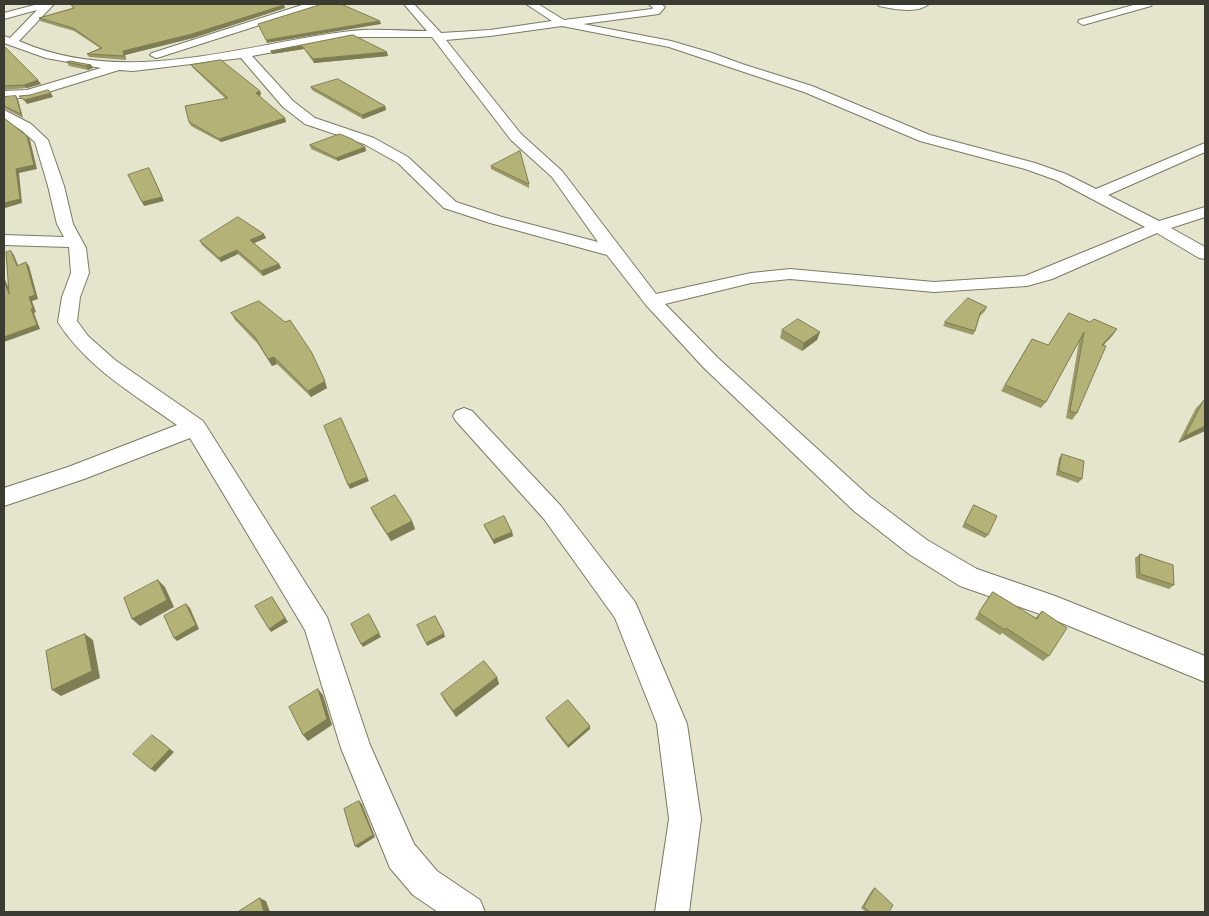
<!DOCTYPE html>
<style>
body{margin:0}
#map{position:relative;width:1209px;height:916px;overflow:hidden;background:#e5e5ce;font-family:Lato,sans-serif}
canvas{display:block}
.frame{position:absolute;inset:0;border:5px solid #3b3b32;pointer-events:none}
</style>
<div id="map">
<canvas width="1209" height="916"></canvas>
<div class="frame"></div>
</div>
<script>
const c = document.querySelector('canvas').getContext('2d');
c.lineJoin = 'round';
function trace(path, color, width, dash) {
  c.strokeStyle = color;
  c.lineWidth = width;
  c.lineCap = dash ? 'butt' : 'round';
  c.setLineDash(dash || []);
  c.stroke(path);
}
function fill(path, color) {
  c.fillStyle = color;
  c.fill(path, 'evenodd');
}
const minor = new Path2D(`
 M38 4H54L19 41C126 88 242 44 351 31 375 28 402 31 427 31L404 4H414L441 33 490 30 552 21 526 4H538L564 20 652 9 653 8 649 4H661L665 7 659 14 583 24 671 41 712 53 742 64 812 86 930 135 1035 163 1066 174 1096 189 1205 143V152L1108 195 1159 221 1205 207V217L1171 228 1205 247V259L1199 258 1157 233 1052 279 1027 286 934 292 790 279 751 283 665 304 718 358 870 497 927 540 977 569 1055 596 1205 656V682L1040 614 960 586 909 554 854 511 704 368 646 305 607 255 490 223 444 208 398 163 364 144 305 124 283 107 241 58 133 71 119 70 32 97 4 99V91L27 90 101 68 46 58 4 43V36L10 38 37 10 4 19V13ZM562 26 669 47 804 92 920 141 1025 169 1056 180 1145 227 1025 276 934 282 790 269 751 273 656 294 562 171 521 134 446 40 490 36ZM353 37H432L511 140 552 177 598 242 502 217 456 202 408 157 374 138 315 118 293 101 252 56Z
 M305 4H320L319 6 160 57 156 58 150 55 152 53Z
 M878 4H929C917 14 893 9 879 6Z
 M1137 4H1152L1151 6 1083 25 1078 22 1079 20Z
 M4 110 31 124 48 140 64 186 73 224 86 248 89 273 80 297 77 321 88 336 115 360 203 421 327 617 370 745 414 844 437 871 480 900 485 912H438L413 895 390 868 341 748 305 630 190 438 84 479 4 506V488L68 467 177 425C135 395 86 367 58 322L62 297 71 273 69 247 4 245V235L64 237 57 224 48 186 35 142 21 130 4 119Z
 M464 408 472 411 560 505 635 602 639 611 687 724 701 819 689 912H655L669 819 657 724 615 618 544 519 456 421 453 416 456 411Z`);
trace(minor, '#7a7a65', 2);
fill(minor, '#fff');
fill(new Path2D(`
 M70 4H283L285 8 193 38 125 55 126 60 89 57 87 54 100 48 74 31 40 21 39 18 73 8Z
 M353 35 388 56 314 63 304 49 272 54 271 51Z
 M4 46 41 84 27 88 4 90Z
 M67 62 91 65 93 68 88 70 69 66Z
 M191 65 260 91 261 95 259 96 285 118 286 122 221 142 191 126 189 122 226 99 193 68Z
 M311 87 385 106 386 110 363 119 312 90Z
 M4 97 18 100 23 118 4 108Z
 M310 145 365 147 366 151 338 161 311 149Z
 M491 166 529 184V188L491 169Z
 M266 238 254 243 279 264 281 268 263 276 238 254 221 262 202 245 200 241Z
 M987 307 985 311 980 316 975 331 973 335 943 326 945 322Z
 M231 313 327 388 311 397 277 364 272 366 258 344 235 320Z
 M1090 322 1117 329 1112 336 1103 345 1077 413 1072 420 1066 418 1079 341 1046 402 1041 408 1001 391 1032 339 1048 345Z
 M782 330 820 332 817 340 802 351 780 338Z
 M1205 400V431L1178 443 1196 408 1203 401Z
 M1062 454 1082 479 1078 483 1056 475 1059 458Z
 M974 505 988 535 985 538 962 527Z
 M371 508 412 521 415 529 391 541 374 515Z
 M484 525 512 532 513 536 494 544 485 528Z
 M1140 554 1174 585 1169 589 1136 578 1135 558Z
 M993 592 1035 618 1042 611 1049 656 1043 661 1002 633 1000 635 975 619 988 598Z
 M497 677 499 684 456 717 444 700 441 694Z
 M546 718 590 726V729L568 748 547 721Z
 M875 888 889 912H866L861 908 872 890Z`), '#9b9965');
fill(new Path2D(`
 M284 5 285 8 193 38 125 55 126 60 124 56 123 51Z
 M380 21 381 24 267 43 266 40Z
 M302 46 304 49 272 54 271 51Z
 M387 52 388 56 314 63 313 59Z
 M91 65 93 68 88 70 86 66Z
 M38 80 41 84 27 88 24 85Z
 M260 91 261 95 257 96 256 93Z
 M51 93 53 97 27 104 24 100Z
 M16 96 18 100 23 118 21 114Z
 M385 106 386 110 363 119 362 115Z
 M285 118 286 122 221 142 219 139Z
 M27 136 30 140 37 169 19 173 22 203 5 208 4 206V203L16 169Z
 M365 147 366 151 338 161 336 158Z
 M151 172 164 201 144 206 142 202Z
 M264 234 266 238 252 244 250 240Z
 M237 250 238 254 221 262 219 258Z
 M11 251 14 255 20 270 17 266Z
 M26 262 29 266 38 299 32 301 36 312 34 313 40 329 4 342V337L31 309 29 297Z
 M279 264 281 268 263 276 261 271Z
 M4 277 13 298 9 294 4 281Z
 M1117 329 1112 336 1097 352 1102 345Z
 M820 332 817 340 802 351 804 343Z
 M274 357 277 364 272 366 268 359Z
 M325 381 327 388 311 397 308 391Z
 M1205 426V431L1178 443 1185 436Z
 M367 477 369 481 350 489 348 485Z
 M412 521 415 529 391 541 387 534Z
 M512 532 513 536 494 544 493 540Z
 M158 580 165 587 174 607 140 626 132 619Z
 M272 597 288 622 271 632 269 629Z
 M186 604 190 608 199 629 177 641 174 638Z
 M379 633 381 637 363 647 361 644Z
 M444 633 445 637 427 646 426 643Z
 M85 634 93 640 100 678 61 696 52 690Z
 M497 677 499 684 456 717 453 711Z
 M318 689 323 695 332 725 308 741 303 735Z
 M590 726V729L568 748V745Z
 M152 735 174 752 155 772 151 769Z
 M359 801 362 804 375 837 358 848 355 846Z
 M260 898 266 901 270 912H264Z`), '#7e7d53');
const building = new Path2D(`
 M71 4H283L284 5 192 34 123 51 124 56 87 54 102 48 73 28 39 18 74 8Z
 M319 4H341L380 21 266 40 258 24 319 5Z
 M353 35 387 52 313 59 302 46 271 51Z
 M4 46 38 80 24 85 4 86Z
 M221 60 260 91 256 93 285 118 219 139 189 122 185 106 228 98 191 65Z
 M70 61 91 65 86 66 67 62Z
 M338 79 385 106 362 115 311 87Z
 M48 90 51 93 24 100 19 96 30 95Z
 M16 96 21 114 4 106V97Z
 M4 118 27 136 34 165 16 169 20 199 4 203Z
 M340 134 352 139 365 147 336 158 310 145Z
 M520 151 529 184 491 166Z
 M149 168 162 197 142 202 128 175Z
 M238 217 264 234 250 240 279 264 261 271 237 250 219 258 200 241Z
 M11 251 17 266 26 262 35 295 29 297 33 308 31 309 37 325 4 337V281L9 294 6 252Z
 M968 298 987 307 980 313 975 331 945 322Z
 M259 301 285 322 290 320 312 353 325 381 308 391 274 357 268 359 255 337 231 313Z
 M1069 313 1090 322 1094 319 1117 329 1102 345 1106 346 1077 413 1070 411 1084 332 1046 402 1005 385 1032 339 1048 345Z
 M798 319 820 332 804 343 782 330Z
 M1205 400V426L1185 436 1203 401Z
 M341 418 367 477 348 485 324 426Z
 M1062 454 1084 461 1082 479 1059 471Z
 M395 495 412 521 387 534 371 508Z
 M974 505 997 516 988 535 965 523Z
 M504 516 512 532 493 540 484 525Z
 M1140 554 1173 565 1174 585 1140 574Z
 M158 580 167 600 132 619 124 598Z
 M993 592 1037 619 1042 611 1067 628 1049 656 1006 628 1005 630 979 613Z
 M272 597 285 618 269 629 255 606Z
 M186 604 196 625 174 638 164 616Z
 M369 614 379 633 361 644 351 624Z
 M435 616 444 633 426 643 417 625Z
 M85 634 92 671 52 690 46 651Z
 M484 661 497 677 453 711 441 694Z
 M318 689 327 719 303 735 289 707Z
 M568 700 590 726 568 745 546 718Z
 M152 735 170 749 151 769 133 754Z
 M359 801 373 835 355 846 344 809Z
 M875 888 893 905 889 912H870L864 907Z
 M260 898 264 912H238Z`);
fill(building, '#b4b276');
trace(building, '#7e7d53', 1);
</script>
